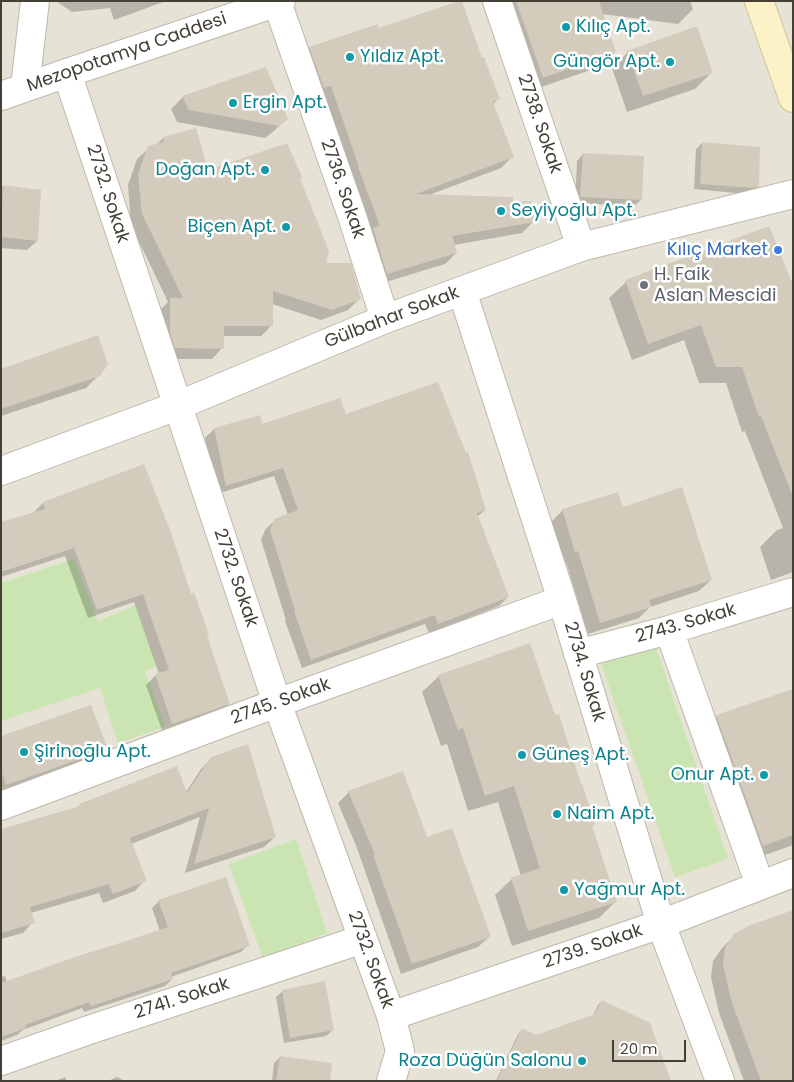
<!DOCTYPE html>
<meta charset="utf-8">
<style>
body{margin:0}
#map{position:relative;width:794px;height:1082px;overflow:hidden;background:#f2efe6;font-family:Poppins,sans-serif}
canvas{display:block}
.frame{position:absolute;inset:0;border:2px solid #454036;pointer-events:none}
.scale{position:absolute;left:612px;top:1040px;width:74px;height:22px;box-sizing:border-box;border:2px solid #454036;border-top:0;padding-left:6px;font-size:15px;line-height:18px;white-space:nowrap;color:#454036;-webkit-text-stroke:4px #fff;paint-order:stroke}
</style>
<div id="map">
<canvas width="794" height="1082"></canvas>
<div class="frame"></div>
<div class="scale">20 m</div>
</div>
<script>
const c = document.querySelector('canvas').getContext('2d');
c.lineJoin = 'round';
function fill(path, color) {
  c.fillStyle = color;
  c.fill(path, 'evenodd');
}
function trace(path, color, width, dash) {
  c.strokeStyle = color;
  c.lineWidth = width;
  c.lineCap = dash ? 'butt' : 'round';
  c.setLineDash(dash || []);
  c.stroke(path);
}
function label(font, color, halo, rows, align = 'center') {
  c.font = font + ' Poppins,sans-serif';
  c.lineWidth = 5;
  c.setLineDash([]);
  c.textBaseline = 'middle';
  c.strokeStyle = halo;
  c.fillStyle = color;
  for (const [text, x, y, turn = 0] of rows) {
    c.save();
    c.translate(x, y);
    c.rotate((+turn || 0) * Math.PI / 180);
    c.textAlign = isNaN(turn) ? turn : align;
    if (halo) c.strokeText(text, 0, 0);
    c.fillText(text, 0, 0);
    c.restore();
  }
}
fill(new Path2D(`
 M1 1H793V1081H1Z`), '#e6e2d5');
fill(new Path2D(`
 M74 559 98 621 135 605 157 666 145 671 165 727 118 743 100 688 1 721V583Z
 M655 645 728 859 675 877 601 663Z
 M296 839 327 933 263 958 229 864Z`), '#cae5b1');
fill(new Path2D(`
 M56 1H166L114 20 110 8 72 12Z
 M495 1H690L693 9 678 24 602 14 615 52 599 67 527 92Z
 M378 30 481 60 498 99 493 105 512 157 501 168 429 195 512 202 534 221 522 233 454 245 456 253 445 264 376 285 298 59 310 48Z
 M628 52 712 72 695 89 627 112 612 68Z
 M183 97 286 119 274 131 265 138 177 122 171 109Z
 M195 130 207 172 299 179 324 264 359 299 348 310 321 320 272 304V325L261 336H223L222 348 212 359H165L160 310 168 302 131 225 128 185 137 159 149 148 156 145 163 138Z
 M702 143 758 186 752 192 746 194 694 189 696 149Z
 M583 154 641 200 634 206 575 203 577 161Z
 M1 186 39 191 37 241 27 250 1 248Z
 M768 228 793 315V572L771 580 760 547 777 530 783 528 745 431 742 432 726 383H699L684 340 632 360 609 298 626 282Z
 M1 370 99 375 86 388 1 416Z
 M345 416 485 510 477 517 508 597 499 606 429 633 425 624 302 668 285 621 286 620 261 540 265 530 275 520 288 515 274 476 217 494 205 438 214 429 262 425Z
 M43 503 206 637 229 704 220 713 163 733 146 685 155 676 159 674 134 602 88 618 65 556 1 577V523L35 513 34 512Z
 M622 509 711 580 699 591 650 607 639 618 588 634 566 562 564 563 551 522 563 510Z
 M439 676 580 785 594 824 591 827 615 902 599 918 512 946 495 895 512 879 521 876 498 802 468 811 447 744 441 746 422 692Z
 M793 690V845L746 862 700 732 717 716Z
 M1 737 106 749 92 763 1 795Z
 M212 758 275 837 264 847 185 873 200 817 131 844 145 880 135 891 103 903 99 893 31 913 33 922 23 933 1 939V830L77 808 80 805 186 792 201 769Z
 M349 792 426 838 489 937 478 947 401 974 357 848 338 803Z
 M159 901 248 945 241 952 171 977 172 979 165 986 84 1012 82 1008 23 1030 17 1035 1 1041V977L5 976 7 982 160 931 152 908Z
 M735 935 793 1081H744L719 1013 711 977 713 961 722 948Z
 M283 991 333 1030 326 1036 284 1043 276 997Z
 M602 1001 669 1081H496L518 1034 522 1030 536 1036 593 1016 598 1005Z
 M280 1057 328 1081H272L274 1063Z
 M65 1077 67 1081H55Z
 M117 1077 125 1081H108Z`), '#0003');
fill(new Path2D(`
 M459 1H462L482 58 484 57 500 99 493 102 514 157 416 194 513 197V201H531L535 222 452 236 457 253 387 274 373 228 380 226 358 167H359L331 86 324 88 309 47 378 24 379 28Z
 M516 1H599L616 52 543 78Z
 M697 26 713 73 643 96 627 51Z
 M266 67 288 119 279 126 189 110 182 96Z
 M196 128 208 170 287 143 302 177 300 178 329 251 326 263H351L361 299 332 310 273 291V326H224V349L175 348 170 333V298H183L142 214 138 174 148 146 164 142 163 137Z
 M702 142 760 147 759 186 753 188 700 184Z
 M583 153 644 156 642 200 580 197Z
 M3 185 41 190 38 241 1 237Z
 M769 226 793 285V492H791L761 416 759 417 742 367H716L701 325 648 344 625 280Z
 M98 335 108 364 100 376 1 409V369Z
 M438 382 466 453 468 452 486 510 477 513 509 597 438 624 435 615 311 660 294 611 295 610 270 530 274 519 298 510 283 468 226 486 214 428 260 415 262 424 340 398 346 414Z
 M144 464 170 530 191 594 194 592 209 635 207 636 230 704 172 724 155 674 169 670 143 594 97 610 74 548 1 572V522L45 509 43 502Z
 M682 487 712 580 649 600 652 607 600 623 578 551 575 552 562 509 618 492 623 507Z
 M530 643 555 715 559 714 581 784 582 783 595 825 592 826 617 902 528 931 511 878 540 868 514 786 485 796 463 728 458 730 438 675Z
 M793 689V835L763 846 716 715Z
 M91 705 108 749 6 785 1 770V736Z
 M248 744 276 837 194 864 209 808 130 838 147 881 113 894 109 884 30 907 35 923 1 933V829L80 806 79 804 177 766 187 793 211 757Z
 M403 771 427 837 452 828 491 937 412 964 373 855H375L348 791Z
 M226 877 250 946 171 973 173 979 91 1006 89 1002 25 1025 26 1028 1 1037V983L78 956 114 945 168 927 158 900Z
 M793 910V1081H761L731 1000 723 964 725 948 734 934 748 926Z
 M325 981 334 1030 290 1038 282 990Z
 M602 1000 650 1023 671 1081H497L522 1028 536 1035 595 1014Z
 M280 1056 332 1063 330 1081H276Z`), '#d3ccbc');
const minor = new Path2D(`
 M497 1 581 247
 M277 2 352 216 385 319
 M67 73 277 703 391 1016 400 1051 391 1081
 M25 87 35 1
 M462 291 562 600 661 924 720 1081
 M669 630 760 885
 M578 654 669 630 793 592
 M1 806 277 703 562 600
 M391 1016 661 924 793 873
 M1 1061 86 1031 363 939`);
const tertiary = new Path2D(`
 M1 96 67 73 281 1
 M1 471 177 406 385 319 581 247 793 194`);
const secondary = new Path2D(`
 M759 1 793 98`);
trace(minor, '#bdb8aa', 30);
trace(tertiary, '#bdb8aa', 30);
trace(secondary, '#d0c498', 30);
trace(minor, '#fff', 28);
trace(tertiary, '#fff', 28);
trace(secondary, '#fcf2c7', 28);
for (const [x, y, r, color] of [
 [566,27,5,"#0f9aa8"],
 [350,57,5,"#0f9aa8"],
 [670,62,5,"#0f9aa8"],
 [233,103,5,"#0f9aa8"],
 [265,170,5,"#0f9aa8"],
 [501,211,5,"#0f9aa8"],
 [286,227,5,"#0f9aa8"],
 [778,250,5,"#3f7fe0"],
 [644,285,5,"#6b7280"],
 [24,752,5,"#0f9aa8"],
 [522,755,5,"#0f9aa8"],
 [764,775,5,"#0f9aa8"],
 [557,814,5,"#0f9aa8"],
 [564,890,5,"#0f9aa8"],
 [582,1061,5,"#0f9aa8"]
]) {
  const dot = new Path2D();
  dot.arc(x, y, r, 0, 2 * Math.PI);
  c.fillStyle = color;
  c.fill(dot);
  trace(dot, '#fff', 2);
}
label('18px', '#0d838f', '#fff', [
 ["Kılıç Apt.",576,27],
 ["Yıldız Apt.",360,57],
 ["Güngör Apt.",660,62,"right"],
 ["Ergin Apt.",243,103],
 ["Doğan Apt.",255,170,"right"],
 ["Seyiyoğlu Apt.",511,211],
 ["Biçen Apt.",276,227,"right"],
 ["Şirinoğlu Apt.",34,752],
 ["Güneş Apt.",532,755],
 ["Onur Apt.",754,775,"right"],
 ["Naim Apt.",567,814],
 ["Yağmur Apt.",574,890],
 ["Roza Düğün Salonu",572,1061,"right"]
], 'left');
label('18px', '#454036', '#fff', [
 ["Mezopotamya Caddesi",127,53,-19],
 ["2738. Sokak",539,124,71],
 ["2736. Sokak",342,189,71],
 ["2732. Sokak",107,194,72],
 ["Gülbahar Sokak",392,318,-21],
 ["2732. Sokak",235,578,71],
 ["2743. Sokak",686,624,-16],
 ["2734. Sokak",584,672,73],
 ["2745. Sokak",281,702,-20],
 ["2739. Sokak",593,947,-19],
 ["2732. Sokak",370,960,70],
 ["2741. Sokak",182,999,-18]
]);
label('18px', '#366cbe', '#fff', [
 ["Kılıç Market",768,250]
], 'right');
label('18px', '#5b616d', '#fff', [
 ["H. Faik",654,275],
 ["Aslan Mescidi",654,296]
], 'left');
</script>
